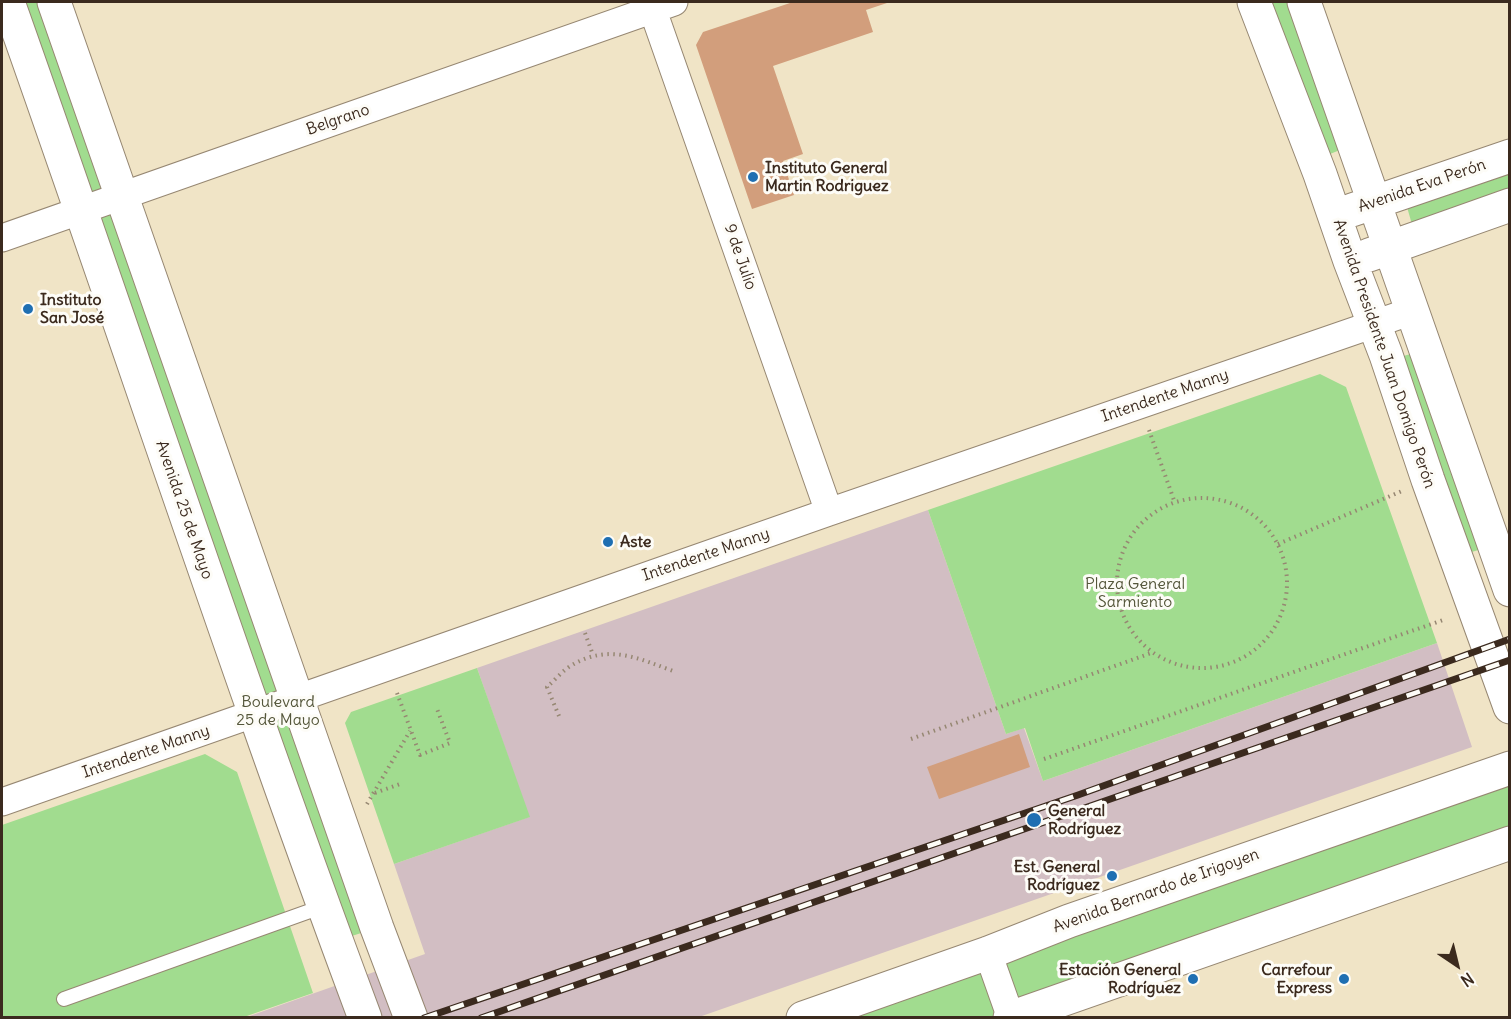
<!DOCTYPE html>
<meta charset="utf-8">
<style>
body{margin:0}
#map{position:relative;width:1511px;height:1019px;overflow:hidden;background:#f0e4c6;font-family:Delius,sans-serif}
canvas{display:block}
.frame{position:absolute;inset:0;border:3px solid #3b2a1e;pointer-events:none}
.north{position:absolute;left:1427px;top:935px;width:60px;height:60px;-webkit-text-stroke:4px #fdfcf7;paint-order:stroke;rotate:145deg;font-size:16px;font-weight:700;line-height:24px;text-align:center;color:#3b2a1e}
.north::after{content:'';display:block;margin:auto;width:21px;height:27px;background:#3b2a1e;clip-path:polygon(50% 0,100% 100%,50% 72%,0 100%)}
</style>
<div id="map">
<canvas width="1511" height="1019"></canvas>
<div class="frame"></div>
<div class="north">N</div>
</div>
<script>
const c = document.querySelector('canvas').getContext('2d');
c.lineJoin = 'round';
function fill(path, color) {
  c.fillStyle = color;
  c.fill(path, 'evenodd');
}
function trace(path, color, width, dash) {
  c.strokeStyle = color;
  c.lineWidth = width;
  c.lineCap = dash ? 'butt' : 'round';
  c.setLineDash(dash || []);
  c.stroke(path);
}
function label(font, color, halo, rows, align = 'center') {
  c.font = font + ' Delius,sans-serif';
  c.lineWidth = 6;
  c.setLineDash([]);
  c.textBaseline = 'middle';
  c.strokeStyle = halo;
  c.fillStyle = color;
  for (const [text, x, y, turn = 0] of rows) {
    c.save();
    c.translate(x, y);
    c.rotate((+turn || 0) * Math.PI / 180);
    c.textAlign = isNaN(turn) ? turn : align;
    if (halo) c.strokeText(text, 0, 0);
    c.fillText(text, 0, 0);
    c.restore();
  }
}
fill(new Path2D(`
 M928 510 1006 734 1024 728 1043 781 1437 643 1472 747 699 1017 244 1018 425 954 394 864 529 817 477 668Z`), '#d2bec3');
fill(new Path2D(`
 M8 2H54L377 928 336 941Z
 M1264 2H1289L1340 150 1330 154Z
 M1509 164V194L1413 228 1405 200Z
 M1414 353 1482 549 1461 555 1393 359Z
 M1320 374 1346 387 1437 643 1043 781 1025 728 1006 734 928 510Z
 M477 668 530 817 394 864 345 723 351 712Z
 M205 754 237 772 313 993 244 1017H2V825Z
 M1509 768V843L1010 1017 803 1018Z`), '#a1dc8f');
fill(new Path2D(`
 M793 2H890L866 10 873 32 773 66 803 154 783 161 794 195 752 209 696 45 703 32Z
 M1019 734 1030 767 939 799 927 767Z`), '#d29e7c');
const lane = new Path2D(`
 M64 999 324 906`);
const street = new Path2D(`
 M650 2 829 512
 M2 238 674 2
 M2 802 829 512 1412 311
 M988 953 1011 1018`);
const secondary = new Path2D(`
 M8 2C128 340 239 681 365 1018
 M54 2 377 928 411 1018
 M1254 2 1320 174 1350 261 1386 355 1428 480 1510 707
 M1304 2 1510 590
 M1352 210 1510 156
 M1369 255 1510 205`);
const primary = new Path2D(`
 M803 1018 988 953 1069 921 1510 768
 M1010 1018 1510 843`);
trace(lane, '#968772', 16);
trace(street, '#968772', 29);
trace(secondary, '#968772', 35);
trace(primary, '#968772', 35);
trace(new Path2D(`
 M1149 430 1175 503
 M1117 583a85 85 0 1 1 170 0a85 85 0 1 1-170 0Z
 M1278 544 1402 491
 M585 633 593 655
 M397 693 420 755 450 743 437 709
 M559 716 547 687C555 680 563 670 572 665 610 643 639 659 676 672
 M911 739 1151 653
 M1044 759 1446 619
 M375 793 400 784
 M367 804 410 731`), '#968772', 4, [1.5, 4.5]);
trace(lane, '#fff', 14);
trace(street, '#fff', 27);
trace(secondary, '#fff', 33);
trace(primary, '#fff', 33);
const rail = new Path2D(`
 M424 1018 1078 795 1510 639
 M481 1018 1510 660`);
trace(rail, '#3b2a1e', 7);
trace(rail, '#fdfcf7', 4.5, [14]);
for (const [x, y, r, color] of [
 [753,177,6,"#1f6fb2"],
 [28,309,6,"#1f6fb2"],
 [608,542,6,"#1f6fb2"],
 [1034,820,8,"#1f6fb2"],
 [1112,876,6,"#1f6fb2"],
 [1193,979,6,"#1f6fb2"],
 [1344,979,6,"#1f6fb2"]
]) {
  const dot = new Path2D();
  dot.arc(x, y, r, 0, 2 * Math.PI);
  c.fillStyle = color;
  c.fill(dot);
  trace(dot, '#fdfcf7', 2);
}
label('16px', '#3b2a1e', '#fdfcf7', [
 ["Belgrano",338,120,-19],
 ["Avenida Eva Perón",1422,186,-19],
 ["9 de Julio",740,257,71],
 ["Avenida Presidente Juan Domigo Perón",1384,354,71],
 ["Intendente Manny",1165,396,-19],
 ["Avenida 25 de Mayo",184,510,71],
 ["Intendente Manny",706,555,-19],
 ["Intendente Manny",146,752,-19],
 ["Avenida Bernardo de Irigoyen",1156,891,-20]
]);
label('bold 16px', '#3b2a1e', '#fdfcf7', [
 ["Instituto General",765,168],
 ["Martin Rodriguez",765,186],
 ["Instituto",40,300],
 ["San José",40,318],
 ["Aste",620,542],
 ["General",1048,811],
 ["Rodríguez",1048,829],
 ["Est. General",1100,867,"right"],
 ["Rodríguez",1100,885,"right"],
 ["Estación General",1181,970,"right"],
 ["Rodríguez",1181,988,"right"],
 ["Carrefour",1332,970,"right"],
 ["Express",1332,988,"right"]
], 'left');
label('16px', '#54563a', '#fdfcf7', [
 ["Plaza General",1135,584],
 ["Sarmiento",1135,602],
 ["Boulevard",278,702],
 ["25 de Mayo",278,720]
]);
</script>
